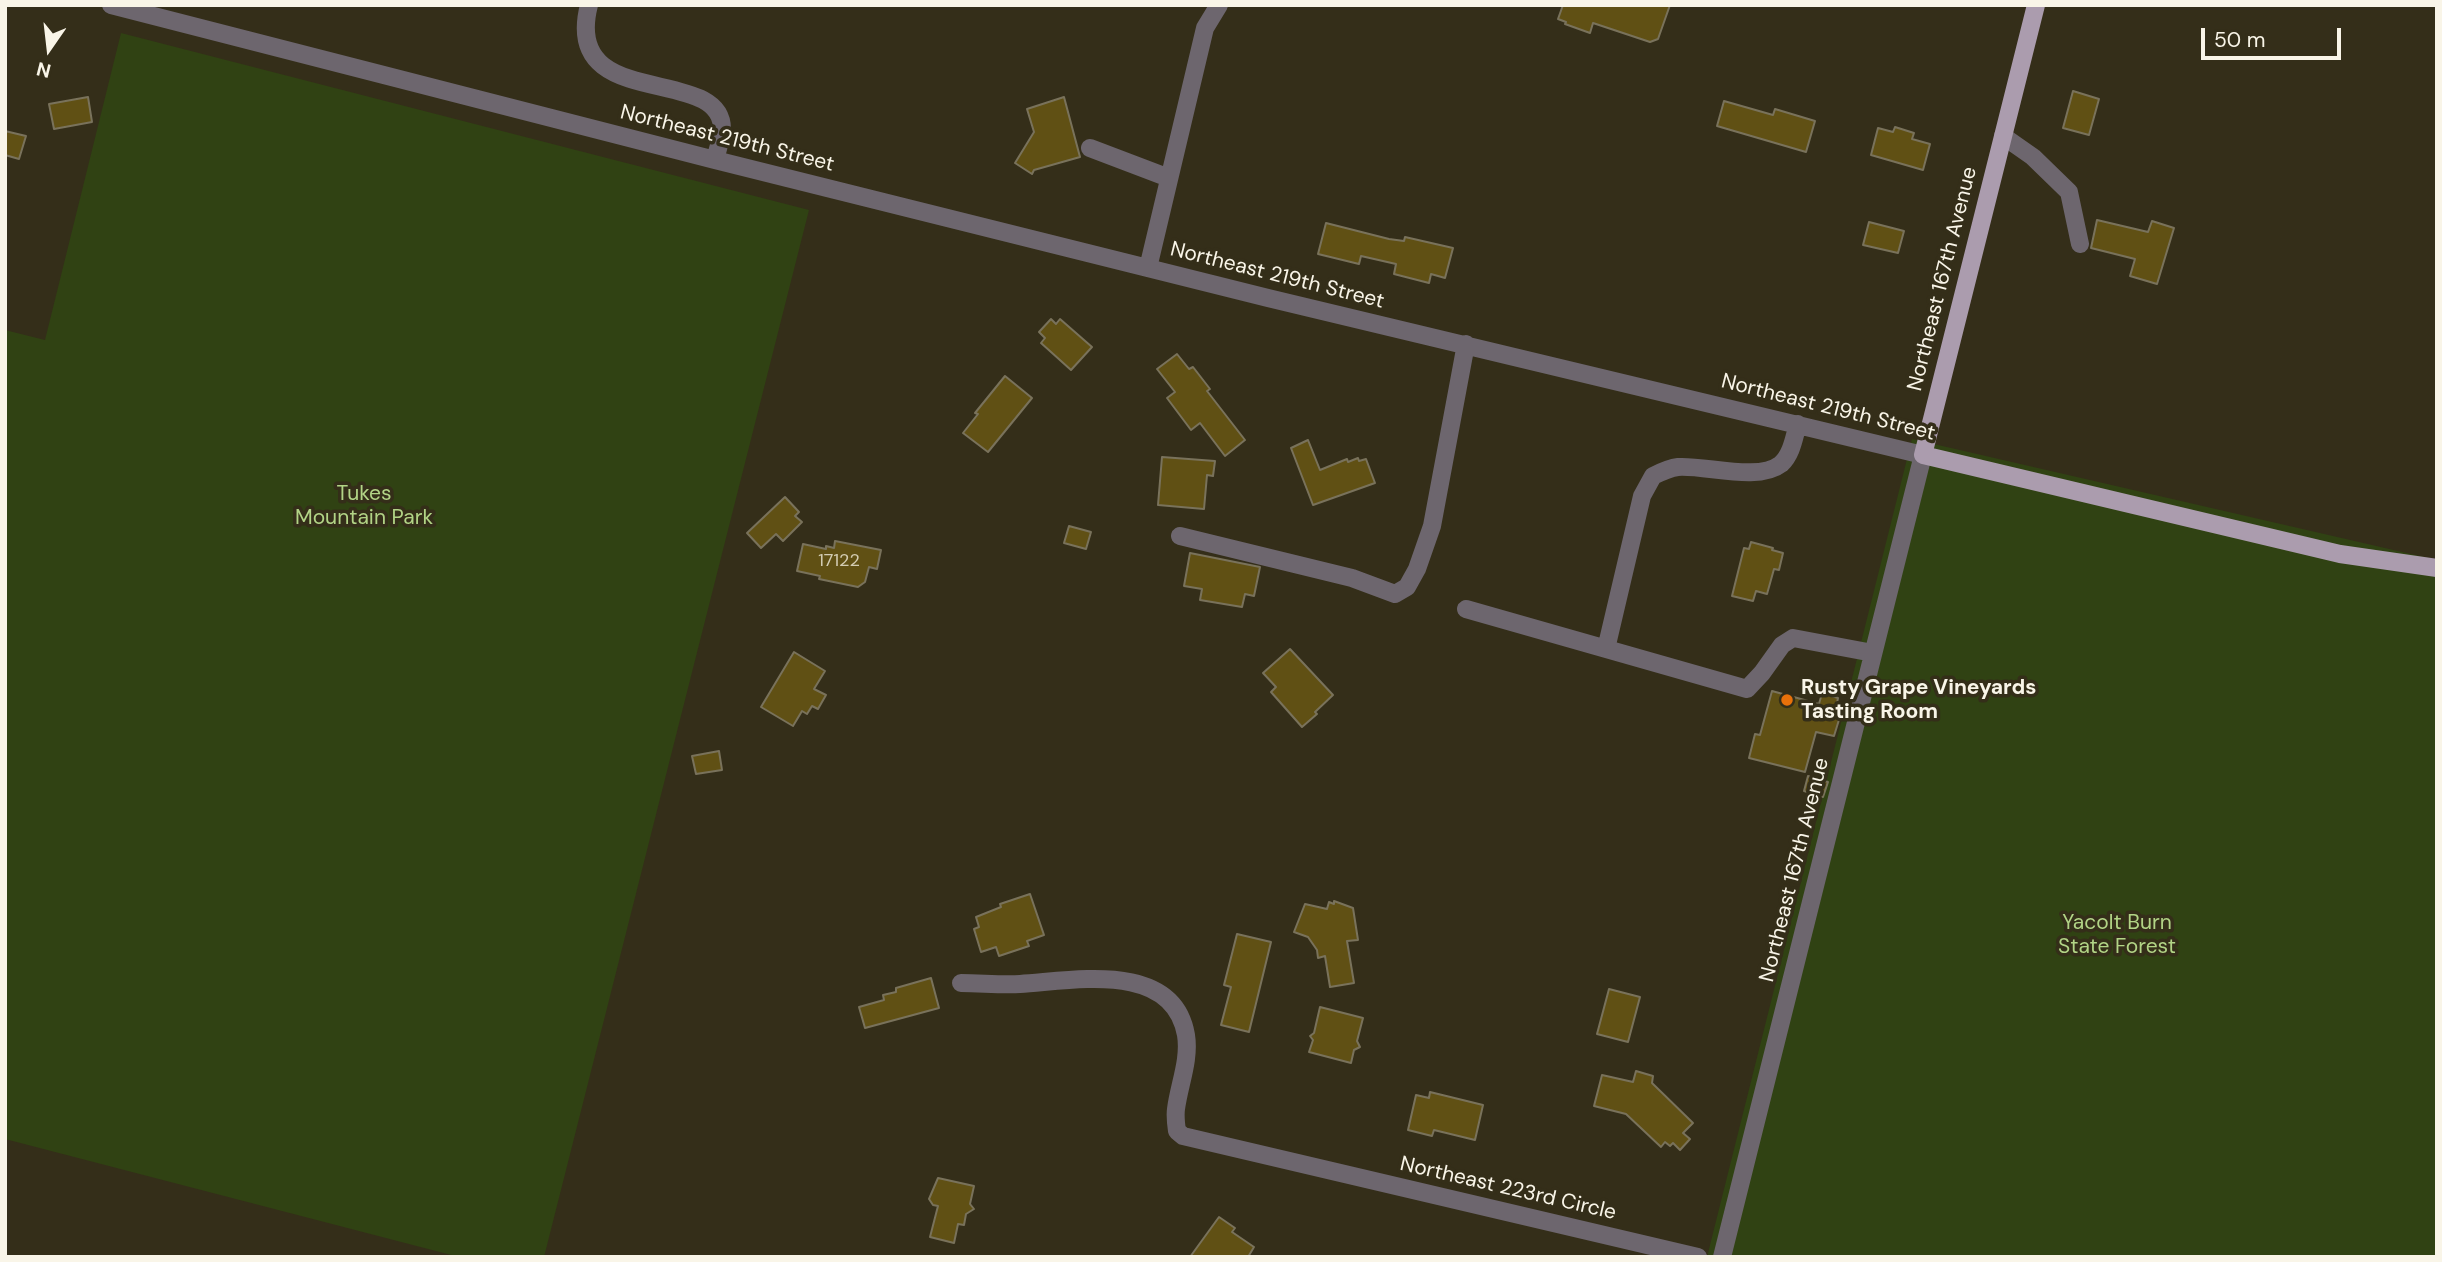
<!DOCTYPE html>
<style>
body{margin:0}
#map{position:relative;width:2442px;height:1262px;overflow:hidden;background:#342e19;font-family:"DM Sans",sans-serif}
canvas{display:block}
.frame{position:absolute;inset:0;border:7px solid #f9f5e8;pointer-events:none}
.north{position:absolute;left:14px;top:14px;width:70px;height:70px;-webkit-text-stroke:5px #342e19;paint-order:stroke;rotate:194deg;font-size:19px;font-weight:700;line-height:28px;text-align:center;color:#f9f5e8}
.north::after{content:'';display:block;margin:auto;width:24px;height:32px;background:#f9f5e8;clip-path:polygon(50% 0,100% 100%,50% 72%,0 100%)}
.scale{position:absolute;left:2201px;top:28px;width:140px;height:32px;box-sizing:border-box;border:4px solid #f9f5e8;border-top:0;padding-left:9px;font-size:21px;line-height:24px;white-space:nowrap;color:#f9f5e8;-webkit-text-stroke:5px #342e19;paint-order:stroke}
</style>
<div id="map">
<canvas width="2442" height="1262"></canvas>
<div class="frame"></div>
<div class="north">N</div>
<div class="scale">50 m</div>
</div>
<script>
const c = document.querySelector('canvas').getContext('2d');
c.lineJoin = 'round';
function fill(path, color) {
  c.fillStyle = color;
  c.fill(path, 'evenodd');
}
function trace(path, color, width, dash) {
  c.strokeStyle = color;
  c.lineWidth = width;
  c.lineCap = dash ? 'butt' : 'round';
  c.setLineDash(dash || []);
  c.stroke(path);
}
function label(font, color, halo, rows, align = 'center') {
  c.font = font + ' "DM Sans",sans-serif';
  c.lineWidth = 7;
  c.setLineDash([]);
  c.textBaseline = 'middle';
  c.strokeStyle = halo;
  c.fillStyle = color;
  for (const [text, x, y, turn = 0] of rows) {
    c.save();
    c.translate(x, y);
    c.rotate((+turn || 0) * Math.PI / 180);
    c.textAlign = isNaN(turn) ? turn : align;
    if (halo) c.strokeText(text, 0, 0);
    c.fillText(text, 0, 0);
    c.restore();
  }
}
fill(new Path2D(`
 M121 33 809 210 544 1257H459L5 1139V330L45 340Z
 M1912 439 2437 560V1257H1707Z`), '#304213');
const building = new Path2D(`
 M1563 5H1670L1658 39 1650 42 1593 23 1590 33 1565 24 1566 22 1558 19Z
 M2073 91 2099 99 2089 135 2063 128Z
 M88 97 92 122 54 129 49 104Z
 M1064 97 1080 157 1034 170 1032 174 1015 163 1034 132 1027 109Z
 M1724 101 1773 115 1775 109 1815 121 1806 152 1717 126Z
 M1895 127 1914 133 1912 139 1930 144 1923 170 1871 155 1878 128 1893 132Z
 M5 131 26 136 19 159 5 155Z
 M2097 220 2148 232 2152 221 2174 228 2157 284 2130 276 2135 259 2091 248Z
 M1869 222 1904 231 1898 253 1863 245Z
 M1326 223 1389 239 1404 241 1405 237 1453 248 1445 278 1431 274 1429 283 1394 274 1396 264 1361 256 1359 264 1318 254Z
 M1051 319 1056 324 1060 319 1092 347 1071 370 1041 343 1045 338 1039 332Z
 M1177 354 1189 369 1193 367 1210 389 1207 391 1245 440 1225 456 1200 423 1191 430 1167 398 1175 392 1157 369Z
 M1005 376 1032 398 988 452 963 433 978 414 975 413Z
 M1308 440 1320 470 1347 459 1348 462 1358 458 1359 461 1366 459 1375 483 1313 505 1291 448Z
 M1162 457 1215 461 1213 476 1207 475 1204 509 1158 505Z
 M785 497 799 512 795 516 802 522 783 541 776 534 761 548 747 533Z
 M1069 526 1091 532 1086 549 1064 543Z
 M835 541 881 550 877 569 869 567 865 582 858 587 819 579 820 576 797 571 803 544 826 549V546L834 548Z
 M1751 542 1773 548 1772 550 1783 553 1779 570 1774 569 1767 594 1756 591 1753 601 1732 596 1744 548 1749 549Z
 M1190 553 1260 567 1254 596 1245 594 1242 607 1200 600 1202 589 1184 586Z
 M1290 649 1333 695 1315 712 1317 714 1302 727 1271 692 1276 687 1263 673Z
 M794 652 825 671 814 689 826 695 818 709 812 706 807 714 802 711 793 726 761 707Z
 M1772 691 1819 704 1822 693 1838 698 1836 708 1842 710 1834 736 1816 732 1805 772 1749 758 1755 734 1760 735Z
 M719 751 722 770 696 774 692 756Z
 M1808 776 1828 782 1823 797 1804 791Z
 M1030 894 1044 935 1027 941 1029 946 999 956 996 947 981 952 974 929 979 927 976 917 1001 907 1000 904Z
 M1334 901 1353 908 1358 940 1347 941 1354 983 1330 987 1325 956 1318 958 1317 950 1308 937 1294 932 1305 904 1327 909 1329 902 1334 904Z
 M1237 934 1271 942 1249 1032 1221 1025 1231 987 1224 985Z
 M931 978 939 1008 865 1028 859 1007 884 1000 883 995 896 992V988Z
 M1609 989 1640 997 1628 1042 1597 1034Z
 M1320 1007 1363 1018 1357 1041 1360 1047 1354 1050 1351 1063 1309 1052 1313 1040 1310 1036 1314 1033Z
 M1636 1071 1653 1076 1652 1083 1693 1123 1683 1133 1690 1139 1680 1150 1673 1143 1670 1146 1665 1142 1661 1147 1626 1114 1594 1106 1602 1075 1633 1082Z
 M1430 1092 1483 1105 1475 1140 1434 1130 1432 1136 1408 1130 1416 1095 1429 1098Z
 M938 1178 974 1186 970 1204 974 1209 966 1214 964 1225 958 1224 954 1243 930 1237 938 1206 933 1205 929 1199Z
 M1219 1217 1235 1228 1232 1232 1254 1247 1248 1257H1190Z`);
fill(building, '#605014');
trace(building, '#79725b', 2);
trace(new Path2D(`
 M111 5 715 160 1268 298 1923 455 1722 1257
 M589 5C561 114 722 63 722 129 722 138 717 151 715 160
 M2003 136 2033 157 2069 192 2080 244
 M1090 148 1169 178
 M1148 268 1205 28 1219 5
 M1180 536 1352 578 1395 594 1407 587 1417 569 1432 526 1466 344
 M1466 609 1747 689 1762 673 1782 645 1793 638 1873 653
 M1606 649 1642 496 1653 476C1661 472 1669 468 1678 467 1706 465 1758 482 1781 464 1792 454 1794 437 1798 424
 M961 983C981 983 1000 985 1020 984 1073 981 1173 960 1186 1035 1190 1060 1179 1085 1176 1109 1175 1116 1176 1124 1177 1131L1183 1136 1698 1257`), '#6d666e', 18);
trace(new Path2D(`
 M2036 5 1923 455 2340 554 2437 568`), '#ab9cae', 18);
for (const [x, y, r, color] of [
 [1787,700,7,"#e8710a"]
]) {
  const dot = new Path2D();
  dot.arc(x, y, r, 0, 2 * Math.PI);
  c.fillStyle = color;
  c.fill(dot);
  trace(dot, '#342e19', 2.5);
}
label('18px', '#d3ccb3', null, [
 ["17122",839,561]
]);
label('21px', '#f9f5e8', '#342e19', [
 ["Northeast 219th Street",727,139,14],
 ["Northeast 219th Street",1277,276,14],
 ["Northeast 167th Avenue",1943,279,-76],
 ["Northeast 219th Street",1828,408,14],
 ["Northeast 167th Avenue",1795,870,-76],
 ["Northeast 223rd Circle",1508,1189,13]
]);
label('21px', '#b2d486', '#342e19', [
 ["Tukes",364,494],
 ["Mountain Park",364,518],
 ["Yacolt Burn",2117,923],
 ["State Forest",2117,947]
]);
label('bold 21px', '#f9f5e8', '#342e19', [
 ["Rusty Grape Vineyards",1801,688],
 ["Tasting Room",1801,712]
], 'left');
</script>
